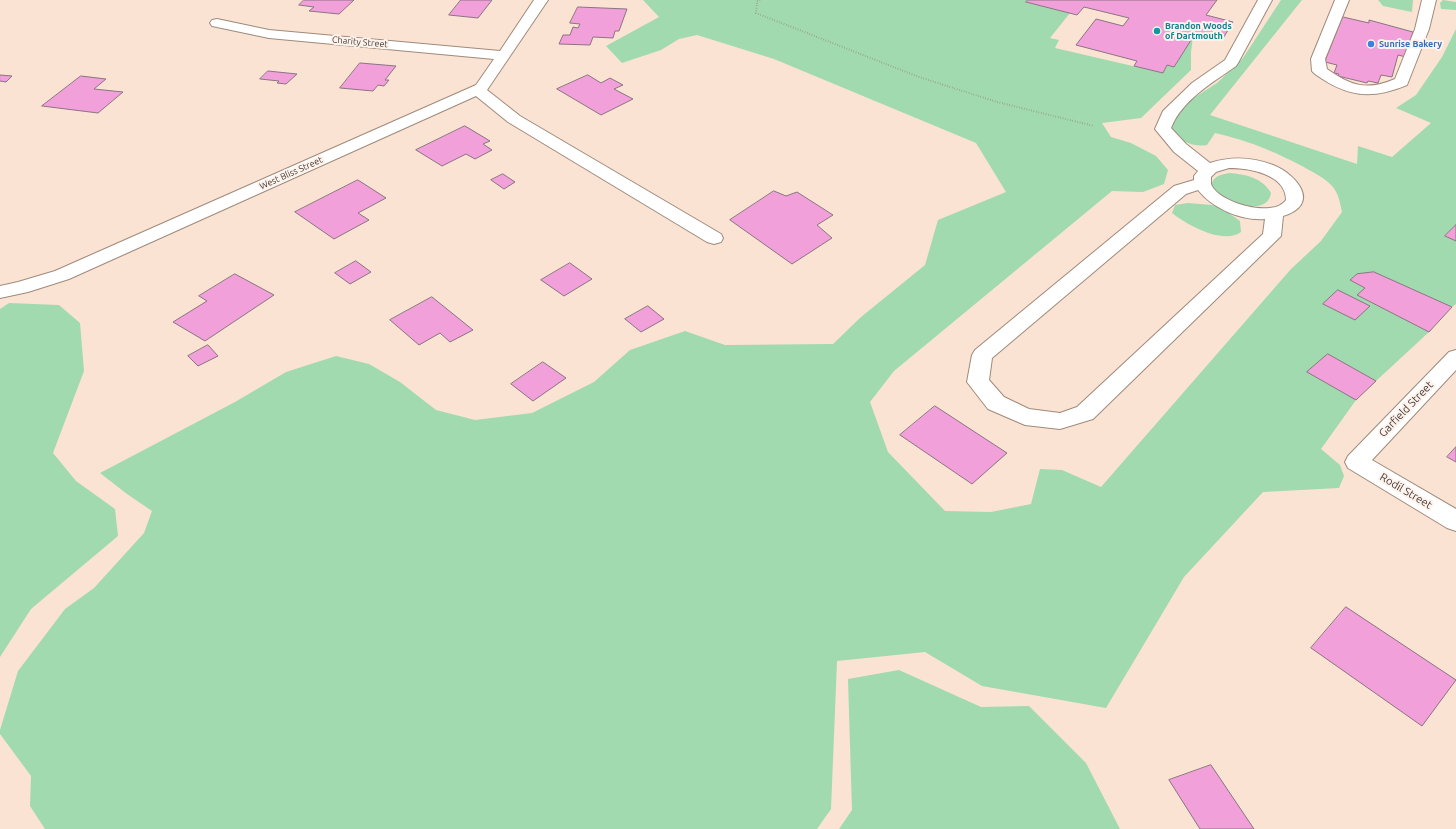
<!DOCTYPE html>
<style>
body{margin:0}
canvas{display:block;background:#fae3d2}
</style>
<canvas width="1456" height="829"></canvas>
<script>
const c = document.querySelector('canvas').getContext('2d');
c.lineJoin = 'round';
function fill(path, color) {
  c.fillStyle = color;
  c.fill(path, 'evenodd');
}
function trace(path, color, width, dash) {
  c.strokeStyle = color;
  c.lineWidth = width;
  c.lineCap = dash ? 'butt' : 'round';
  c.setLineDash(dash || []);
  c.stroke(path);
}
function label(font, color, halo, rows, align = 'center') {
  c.font = font + ' Ubuntu,sans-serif';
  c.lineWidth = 4;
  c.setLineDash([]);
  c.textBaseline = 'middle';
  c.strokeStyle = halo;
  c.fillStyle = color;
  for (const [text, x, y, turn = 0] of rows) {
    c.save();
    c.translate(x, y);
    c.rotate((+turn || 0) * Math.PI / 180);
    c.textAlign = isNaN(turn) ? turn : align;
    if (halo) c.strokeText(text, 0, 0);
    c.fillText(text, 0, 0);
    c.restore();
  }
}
fill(new Path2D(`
 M643 0H1028L1026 2 1070 13 1050 38 1059 40 1055 48 1163 73 1167 65 1174 67 1193 37 1191 52V70L1141 118 1102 123 1111 137 1131 143 1156 156 1168 170 1164 184 1143 192 1112 191 894 371 870 402 888 452 945 511 991 512 1031 504 1040 469 1062 470 1101 487 1291 269 1321 241 1342 212C1340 203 1339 194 1332 186 1324 177 1312 172 1302 166 1271 150 1249 141 1215 133L1207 145C1192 148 1177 139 1168 127L1181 106 1217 83 1243 58 1281 0H1302L1210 115 1357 164 1358 146 1392 157 1431 123 1396 108 1416 95 1442 57 1456 29V225L1445 236 1456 241V304L1452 307 1374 272 1357 274 1350 280 1365 288 1357 295 1429 332 1376 381 1328 354 1308 372 1356 400 1321 449 1340 465 1344 476 1339 488 1263 492 1184 577 1106 708 982 686 925 652 837 661 831 809 817 829H45L30 806 31 776 0 734V730L18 671 65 609 94 588 144 533 152 511 127 494 100 473 235 402 286 372 336 356 369 364 400 382 436 410 475 420 532 413 594 382 630 350 685 331 725 345 833 344 861 317 925 265 938 220 1006 192 976 143 774 59 697 35 679 39 661 50 622 63 606 46 659 17Z
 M1378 0H1413L1412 12 1383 6Z
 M1443 0 1456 2V10L1441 9 1440 3Z
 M1229 173C1245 174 1263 178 1271 193 1268 215 1234 205 1222 198 1218 196 1214 190 1211 186 1213 176 1220 175 1229 173Z
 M1188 203 1212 205 1220 207 1240 221 1241 232C1223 245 1187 225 1172 213L1175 205Z
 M9 303 59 305 80 323 84 371 53 453 76 481 115 509 118 536 31 609 0 657V309Z
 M899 670 981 707 1029 706 1086 763 1120 829H839L852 810 848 679Z`), '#a1daaf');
const building = new Path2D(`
 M304 0H354L339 14 309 11 314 7 299 5Z
 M461 0H492L478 18 449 15Z
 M1028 0H1217L1206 15 1233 22 1222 40 1193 37 1174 67 1167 65 1163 73 1134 66 1137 61 1076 45 1096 19 1123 26 1129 18 1084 7 1077 15 1026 2Z
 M578 7 627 9 619 31H615L613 38 593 37 590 45 559 44 563 35H570L573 27 578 28 580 24 570 23Z
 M1343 17 1369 23V20L1413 32 1406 57 1398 55 1392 77 1381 75 1378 83 1368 81 1367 83 1338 76 1339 74 1334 73 1337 65 1325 62Z
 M360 63 396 66 385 80H389L384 86 378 85 373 91 340 88Z
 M268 71 297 74 286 84 277 83 279 81 260 79Z
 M0 75 12 76 6 82 0 81Z
 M588 75 601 83 610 78 623 85 614 89 633 99 601 115 557 89Z
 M81 76 106 79 94 89 123 92 98 113 42 106Z
 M465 126 490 141 483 144 492 150 475 159 466 154 442 166 416 150Z
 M503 174 515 182 504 189 491 180Z
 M358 180 386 198 358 213 369 220 334 239 295 212Z
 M774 191 786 196 797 192 833 215 817 225 832 238 792 264 730 220Z
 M1456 225V241L1445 236Z
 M356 261 371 272 350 284 335 273Z
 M570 263 592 279 564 296 541 280Z
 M1374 272 1452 307 1429 332 1357 295 1365 288 1350 280 1357 274Z
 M235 274 274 295 205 341 173 322 207 301 199 296Z
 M1338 290 1370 306 1355 320 1323 304Z
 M432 297 473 330 450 342 440 333 419 345 390 320Z
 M648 306 664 319 641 332 625 319Z
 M208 345 218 356 198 366 188 356Z
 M1328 354 1376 381 1356 400 1307 372Z
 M543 362 566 378 533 401 511 384Z
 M935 406 1007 453 972 484 900 435Z
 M1456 447V462L1447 457Z
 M1346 607 1456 680 1422 726 1311 648Z
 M1211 765 1254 829H1200L1169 780Z`);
fill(building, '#f1a0da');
trace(building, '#8a7482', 1);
const minor = new Path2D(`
 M534 0H548L487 90 520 116 721 234 723 238 721 242 714 244 707 242 508 122 476 96 69 279 28 292 0 298V286L18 282 55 271 476 85 494 59 269 38 212 26 210 23 212 20 217 19 269 30 500 51Z
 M1258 0H1272L1238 63 1236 66C1212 83 1182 100 1171 128L1186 144 1210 163C1232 156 1252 157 1273 165 1298 175 1321 205 1283 216L1281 236 1093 419 1060 429 1025 425 988 409 967 382 972 355 975 350 1174 186 1194 180V176L1198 171 1174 152 1155 129 1163 111 1192 83 1225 60ZM1229 168C1249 168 1286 174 1286 200 1273 219 1217 202 1211 184 1211 182 1211 179 1211 177L1216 172ZM1198 190C1212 208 1241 221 1265 219L1263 234 1077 407 1060 413 1029 409 1004 397 989 380 992 358 1186 194Z
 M1335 0H1349L1325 59 1327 69C1351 86 1367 91 1395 79L1415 29 1422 0H1436L1429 29 1407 85C1371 100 1347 97 1315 74L1312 71 1311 59Z
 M1456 350V370L1372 460 1456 509V531L1447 528 1348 468 1345 462 1348 456 1449 352Z`);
trace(minor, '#9f8a7b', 2);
trace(new Path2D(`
 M760 0 757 1 756 13 919 77 997 102 1094 126`), '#95867b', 2, [0.5, 2]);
fill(minor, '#fff');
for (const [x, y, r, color] of [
 [1157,31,4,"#0f9aa8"],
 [1371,44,4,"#3f7fe0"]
]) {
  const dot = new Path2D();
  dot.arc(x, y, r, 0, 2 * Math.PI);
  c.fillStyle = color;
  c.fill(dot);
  trace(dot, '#fdf3ec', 1.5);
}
label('bold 9px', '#0d838f', '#fdf3ec', [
 ["Brandon Woods",1165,26],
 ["of Dartmouth",1165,36]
], 'left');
label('9px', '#423933', '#fdf3ec', [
 ["Charity Street",360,42,5],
 ["West Bliss Street",291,173,-24]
]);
label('bold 9px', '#366cbe', '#fdf3ec', [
 ["Sunrise Bakery",1379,44]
], 'left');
label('11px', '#423933', '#fdf3ec', [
 ["Garfield Street",1406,409,-46],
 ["Rodil Street",1406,491,31]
]);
</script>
